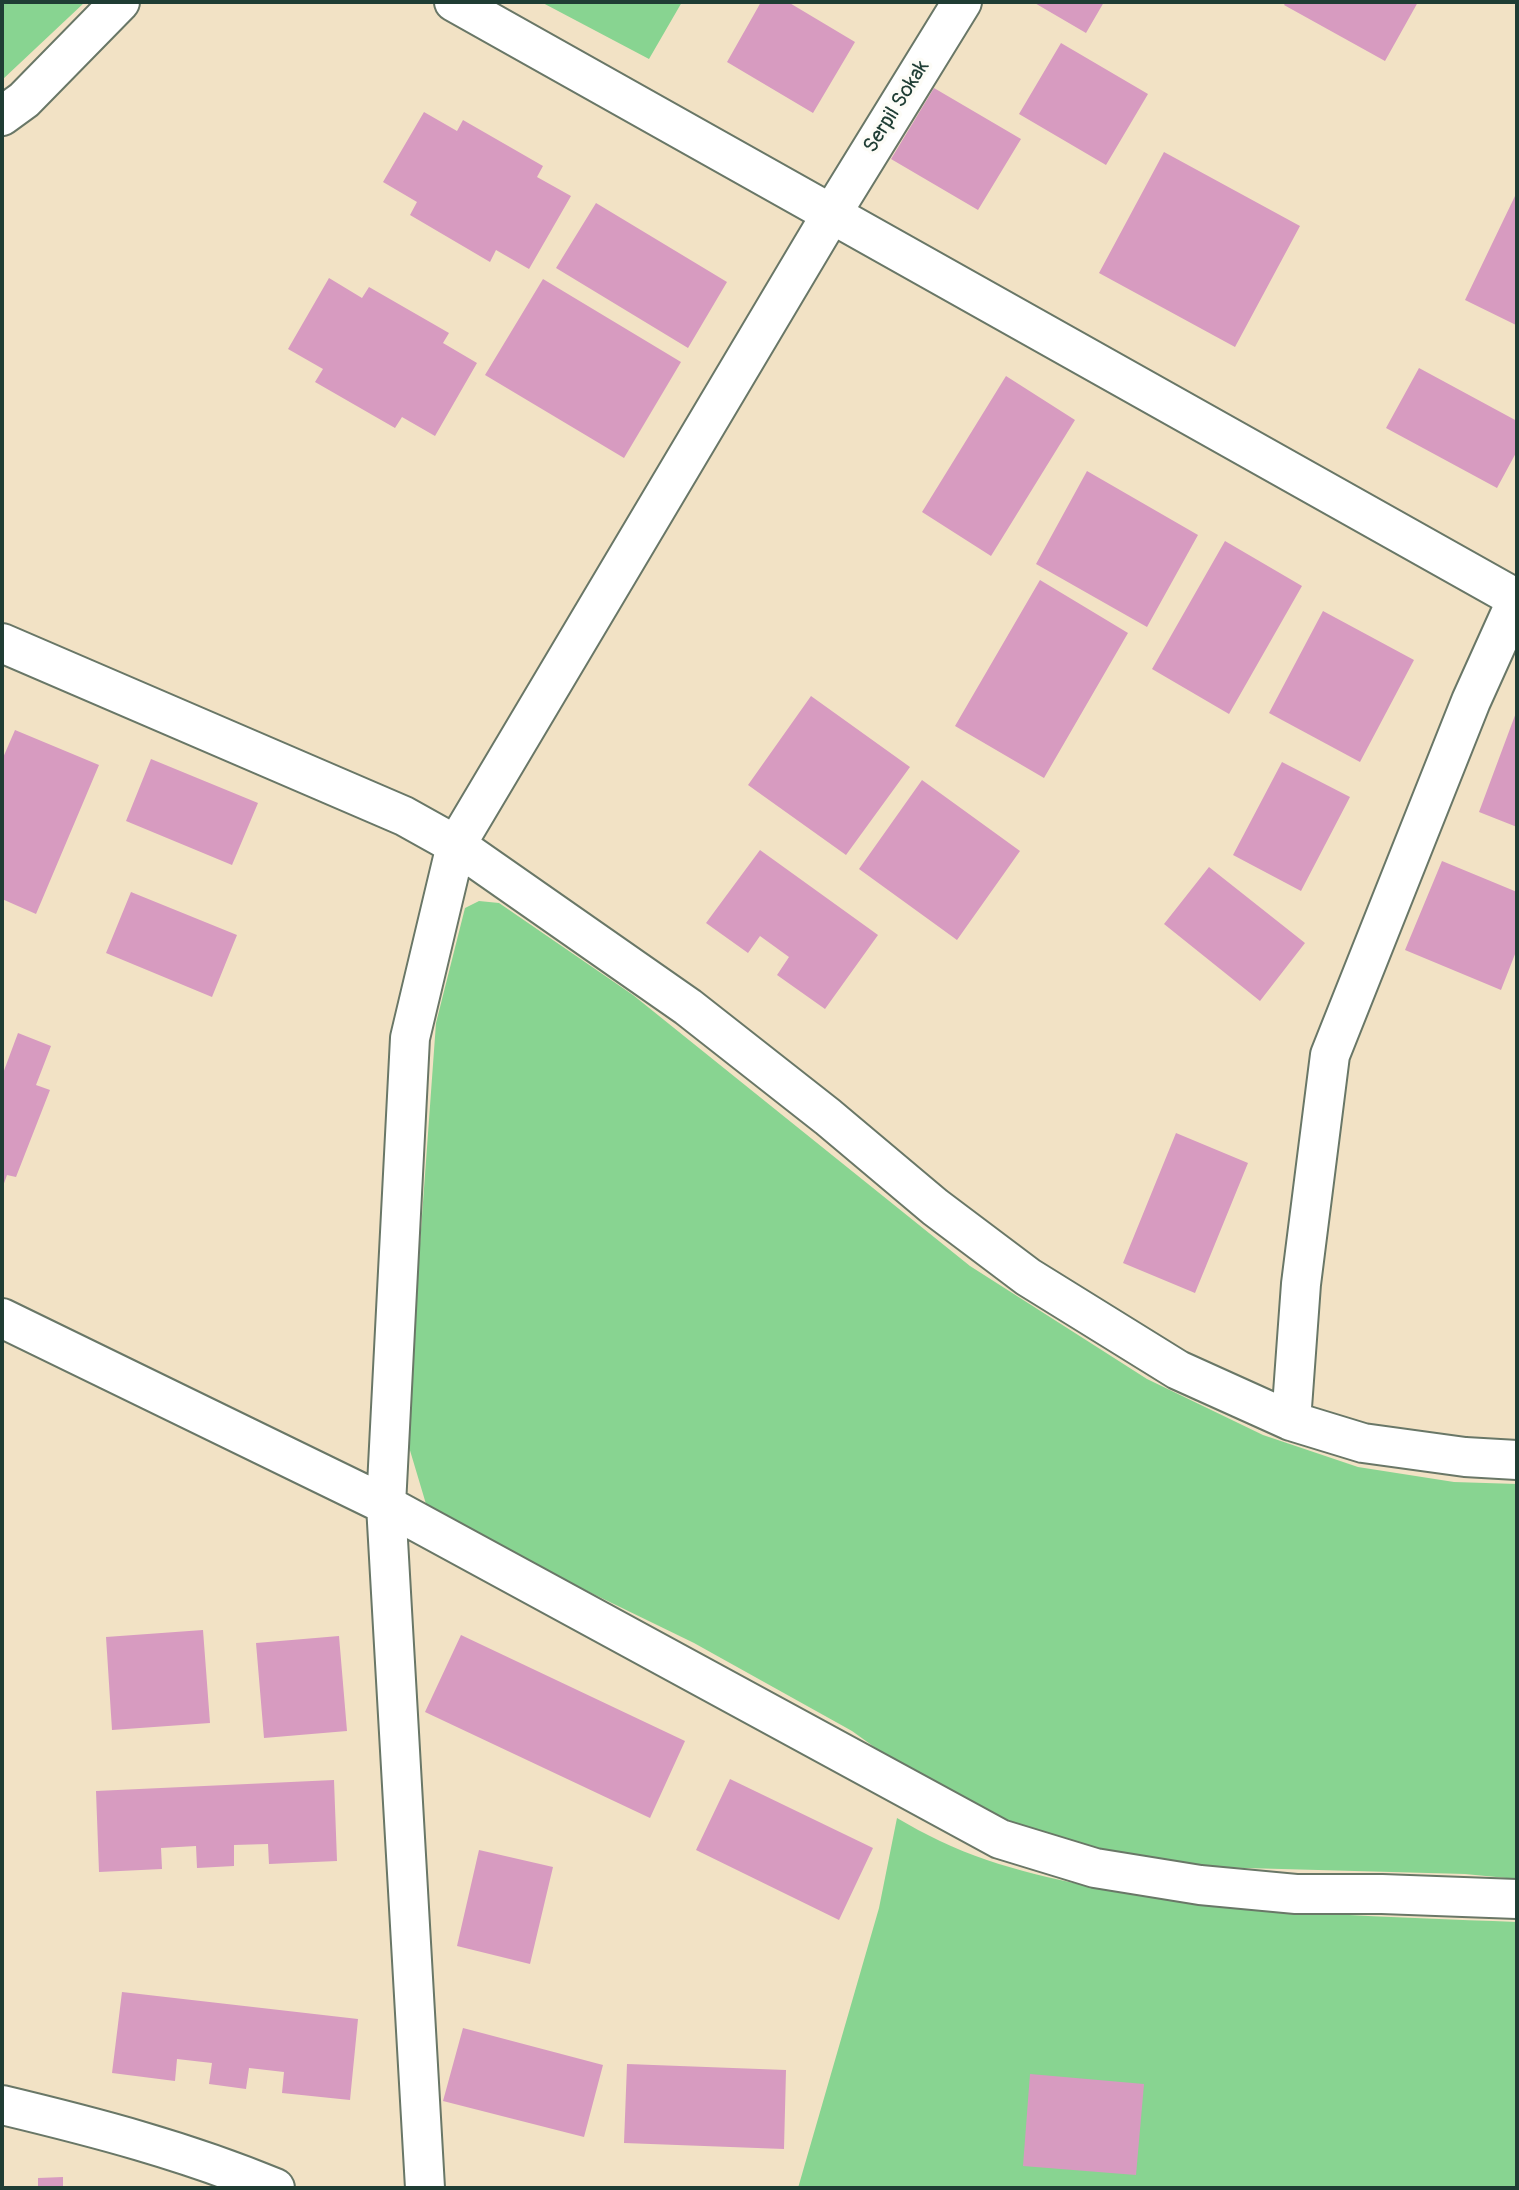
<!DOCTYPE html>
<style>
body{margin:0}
#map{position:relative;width:1519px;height:2190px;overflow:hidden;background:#f2e2c5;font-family:Pangolin,sans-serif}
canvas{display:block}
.frame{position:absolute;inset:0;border:4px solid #1f3d34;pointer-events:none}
</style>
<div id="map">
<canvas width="1519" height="2190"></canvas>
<div class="frame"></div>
</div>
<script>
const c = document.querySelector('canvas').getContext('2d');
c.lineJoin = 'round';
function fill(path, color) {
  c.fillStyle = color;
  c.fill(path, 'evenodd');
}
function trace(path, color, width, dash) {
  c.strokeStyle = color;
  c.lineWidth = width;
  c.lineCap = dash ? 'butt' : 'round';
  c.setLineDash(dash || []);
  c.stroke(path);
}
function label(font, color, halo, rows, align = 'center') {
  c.font = font + ' Pangolin,sans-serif';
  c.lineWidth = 7;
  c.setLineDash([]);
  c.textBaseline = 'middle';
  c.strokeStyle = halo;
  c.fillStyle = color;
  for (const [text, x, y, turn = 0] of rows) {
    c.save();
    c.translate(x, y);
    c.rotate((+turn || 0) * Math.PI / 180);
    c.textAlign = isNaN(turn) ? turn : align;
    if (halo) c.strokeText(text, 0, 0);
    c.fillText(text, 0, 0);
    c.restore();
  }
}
fill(new Path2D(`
 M2 2H85L2 80Z
 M541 2H682L649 59Z
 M479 901 499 903 633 995 970 1266 1147 1379 1263 1435 1358 1467 1454 1482 1517 1484V1879L1465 1874 1208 1867 1080 1847 1010 1826 916 1777 852 1731 694 1643 548 1572 458 1525 426 1504 406 1437 436 1023 465 908Z
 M897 1818C911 1826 925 1834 940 1841 1001 1870 1069 1883 1135 1894 1261 1914 1389 1917 1517 1922V2188H798L879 1908Z`), '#88d491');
fill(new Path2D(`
 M761 2H788L855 42 813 113 727 62Z
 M1033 2H1104L1086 33Z
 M1286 2H1418L1385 61 1284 5Z
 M1061 43 1148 94 1106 165 1019 114Z
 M934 88 1021 139 978 210 891 159Z
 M424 112 457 131 463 120 543 166 537 177 571 196 529 269 496 250 490 262 410 215 417 202 383 182Z
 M1164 152 1300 226 1235 347 1099 273Z
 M1515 196 1517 197 1516 325 1465 300Z
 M596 203 727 282 688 348 556 268Z
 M329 278 362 298 369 287 449 333 443 343 477 363 435 436 402 417 395 428 315 382 323 369 288 349Z
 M543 279 681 362 624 458 485 375Z
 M1419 368 1517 421V451L1497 488 1386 428Z
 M1006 376 1075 420 991 556 922 512Z
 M1087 471 1198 535 1147 627 1036 564Z
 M1225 541 1302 586 1229 714 1152 669Z
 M1040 580 1128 633 1044 778 955 726Z
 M1323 611 1414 660 1360 762 1269 713Z
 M811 696 910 767 846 855 748 785Z
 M1517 710V827L1479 812Z
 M15 730 99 765 36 914 2 899V760Z
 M151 759 258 803 232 865 126 821Z
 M1282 762 1350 797 1301 891 1233 855Z
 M922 780 1020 851 957 940 859 869Z
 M760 850 878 935 825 1009 777 975 789 957 760 936 748 953 706 923Z
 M1442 861 1517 892V949L1501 990 1405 950Z
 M1209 867 1305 943 1260 1001 1164 924Z
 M131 892 237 935 212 997 106 953Z
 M18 1033 51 1046 36 1085 50 1090 16 1177 7 1175 2 1189V1076Z
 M1176 1133 1248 1163 1195 1293 1123 1263Z
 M203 1630 210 1723 112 1730 106 1637Z
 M461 1635 685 1741 650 1818 425 1712Z
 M339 1636 347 1731 264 1738 256 1643Z
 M730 1779 873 1848 839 1920 696 1850Z
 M334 1780 337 1861 269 1864 268 1844 234 1845V1866L197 1868 196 1846 161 1848 162 1869 99 1872 96 1791Z
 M479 1850 553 1867 530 1964 457 1946Z
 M122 1992 358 2019 350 2100 282 2093 284 2072 249 2068 246 2089 209 2084 212 2063 177 2059 175 2081 112 2073Z
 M463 2028 603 2065 584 2137 443 2101Z
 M627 2064 786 2070 784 2149 624 2143Z
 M1030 2074 1144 2084 1136 2175 1023 2166Z
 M63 2177V2188H38V2178Z`), '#d79bc0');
const minor = new Path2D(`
 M2 116 24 100 120 2
 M2 643 404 816 456 845 688 1007 828 1117 935 1207 1028 1277 1178 1370 1291 1421 1301 1284 1330 1055 1471 701 1517 599
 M2 1318 386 1505 1000 1839 1095 1868 1200 1885 1296 1894H1382L1517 1899
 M1291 1421 1363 1443 1465 1457 1517 1460
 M2 2105C94 2127 186 2151 275 2188
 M425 2188 386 1505 410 1038 456 845 832 213 962 2`);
const tertiary = new Path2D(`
 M454 2 1517 599`);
trace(minor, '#697767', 42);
trace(tertiary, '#697767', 42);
trace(minor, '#fff', 38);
trace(tertiary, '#fff', 38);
label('21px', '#1f3d34', '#fdfcf7', [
 ["Serpil Sokak",897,107,-58]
]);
</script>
